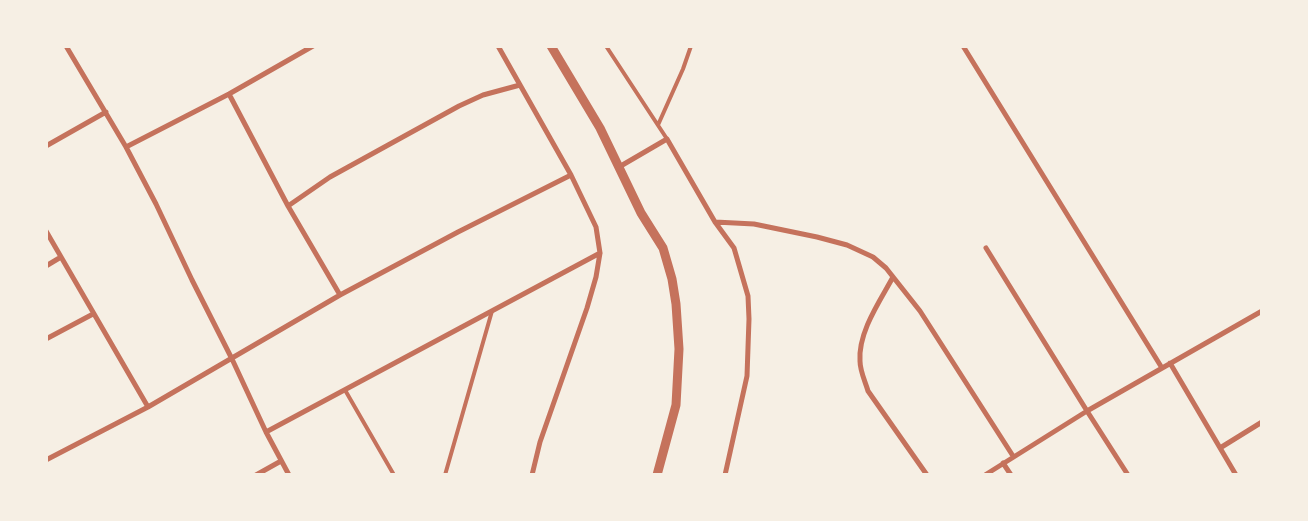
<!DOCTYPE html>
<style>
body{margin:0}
#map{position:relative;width:1308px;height:521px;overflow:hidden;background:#f6efe4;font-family:"Roboto Condensed",sans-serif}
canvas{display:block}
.frame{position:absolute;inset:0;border:48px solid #f6efe4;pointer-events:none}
</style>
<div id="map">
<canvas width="1308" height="521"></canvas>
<div class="frame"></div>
</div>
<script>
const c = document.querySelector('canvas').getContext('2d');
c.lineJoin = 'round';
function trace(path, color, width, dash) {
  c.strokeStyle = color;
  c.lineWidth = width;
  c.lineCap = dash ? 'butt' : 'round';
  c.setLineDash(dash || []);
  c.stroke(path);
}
trace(new Path2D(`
 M606 46 667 139
 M658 125 683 69 691 46
 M345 390 394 475
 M445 475 492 311`), '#c5725c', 4);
trace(new Path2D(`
 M66 46 126 147 156 204 192 280 232 359 266 432 289 475
 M498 46 571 175 596 227 600 253 596 277 587 308 540 442 532 475
 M963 46 1162 368
 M229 94 288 206 340 295
 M46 146 106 112
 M126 147 229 94 313 46
 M619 167 667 139 715 222 734 248 748 296 749 319 747 376 725 475
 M288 206 330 177 459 106 483 95 520 85
 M715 222 754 224 817 237 847 245 873 257 886 268 920 311 1013 456
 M46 231 148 407
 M986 248 1087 411 1128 475
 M46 266 61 257
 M893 277C880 301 858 332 860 361 860 371 865 381 868 391L927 475
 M46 339 93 314
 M1170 363 1236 475
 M266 432 600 253
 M1220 448 1262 422
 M46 460 148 407 340 295 458 232 571 175
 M1003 463 1011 475
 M256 475 281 461
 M985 475 1087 411 1262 311`), '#c5725c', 5);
trace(new Path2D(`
 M551 46 600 128 641 213 663 248 672 279 676 304 679 349 676 405 657 475`), '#c5725c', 9);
</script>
